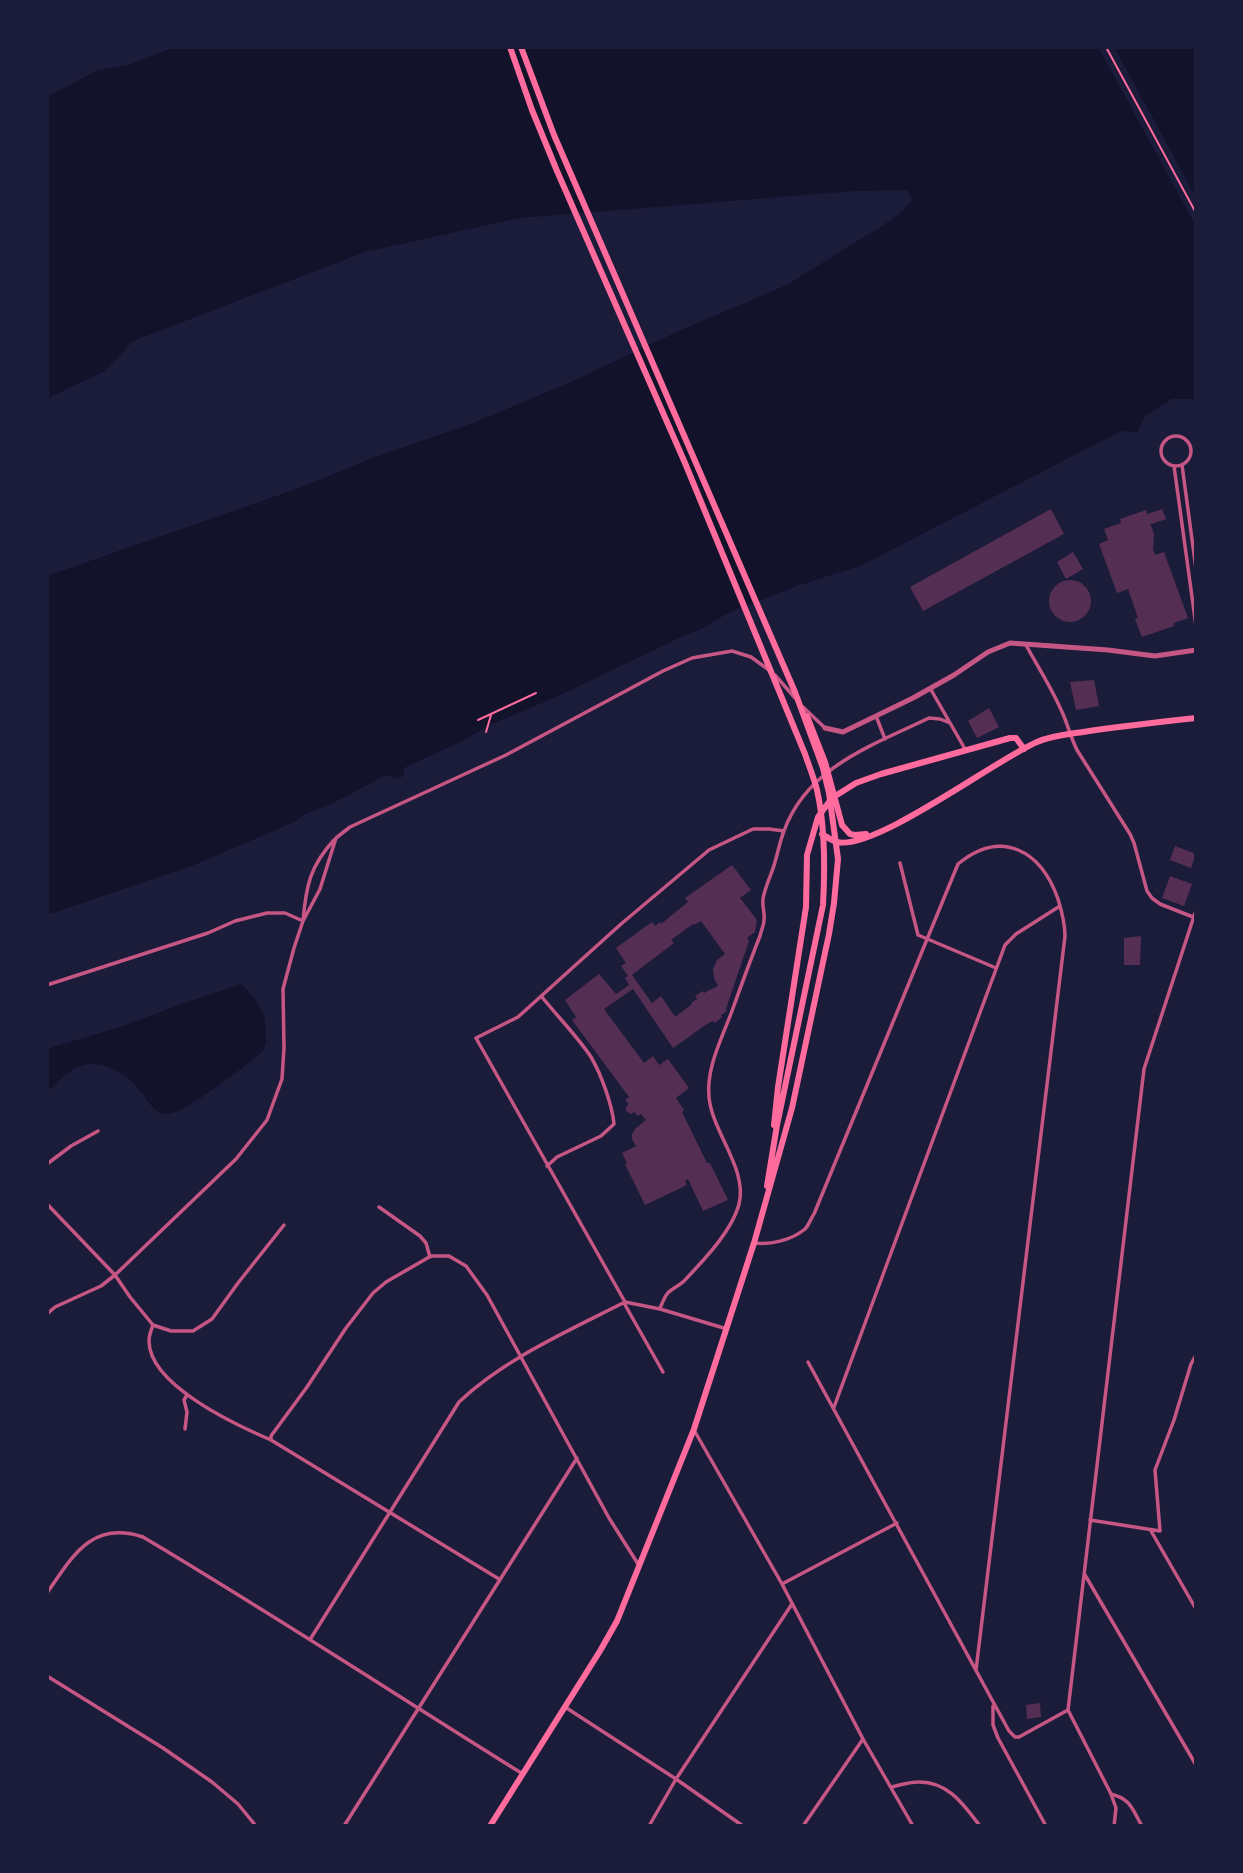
<!DOCTYPE html>
<style>
body{margin:0}
#map{position:relative;width:1243px;height:1873px;overflow:hidden;background:#1b1b3a;font-family:Jost,sans-serif}
canvas{display:block}
.frame{position:absolute;inset:0;border:49px solid #1b1b3a;pointer-events:none}
</style>
<div id="map">
<canvas width="1243" height="1873"></canvas>
<div class="frame"></div>
</div>
<script>
const c = document.querySelector('canvas').getContext('2d');
c.lineJoin = 'round';
function fill(path, color) {
  c.fillStyle = color;
  c.fill(path, 'evenodd');
}
function trace(path, color, width, dash) {
  c.strokeStyle = color;
  c.lineWidth = width;
  c.lineCap = dash ? 'butt' : 'round';
  c.setLineDash(dash || []);
  c.stroke(path);
}
fill(new Path2D(`
 M174 47H1196V395L1194 399H1172L1145 416 1137 432 1121 431 862 565 797 586 728 613 703 628 679 638 556 697 492 724 462 741 404 768 403 776 398 779 386 775C371 783 356 791 341 799 329 806 305 811 296 821L194 865 47 915V576L302 487 370 459 473 423 571 382 679 331 787 285 885 224 903 211 912 200 907 190 854 191 519 218 365 252 133 341 105 371 54 395 47 401V97L98 70 129 65Z
 M242 984 255 999 265 1018 266 1042 263 1051 253 1060C237 1071 183 1115 166 1114 155 1114 148 1101 142 1093 127 1073 97 1054 72 1070 63 1076 55 1085 47 1092V1049L123 1026 176 1006Z`), '#12122b');
fill(new Path2D(`
 M1098 47H1114L1196 197V226Z`), '#1b1b3a');
fill(new Path2D(`
 M1051 509 1064 534 923 611 910 587Z
 M1162 509 1166 519 1152 524 1150 523 1154 534 1153 549 1155 555 1164 552 1188 618 1174 623V626L1142 637 1135 619 1138 618 1128 589 1117 593 1099 544 1108 540 1104 529 1121 523 1120 519 1146 510 1148 516V514Z
 M1073 552 1083 569 1066 579 1057 562Z
 M1049 601a21 21 0 1 1 42 0a21 21 0 1 1-42 0Z
 M1094 680 1099 706 1076 710 1070 682Z
 M989 708 999 727 977 738 968 721Z
 M1175 846 1196 854 1191 868 1170 860Z
 M732 865 751 890 740 898 757 920 755 932 747 938 749 941 726 1009 727 1011 721 1015 722 1017 715 1023 713 1021 707 1024 673 1048 633 989 604 1009 644 1063 653 1056 659 1065 668 1059 689 1088 676 1098 684 1110 682 1112 707 1163H710L728 1200 703 1211 688 1179 685 1181 687 1185 645 1205 625 1164 627 1163 622 1153 636 1146 632 1139V1134L636 1128 646 1120 641 1114 638 1116 634 1112 631 1114 626 1111V1107L629 1104 625 1100 629 1097 572 1020 576 1017 565 1000 599 974 616 994 629 985 625 978 628 976 621 966 626 963 616 948 652 922 655 926 660 922 661 924 688 902 685 898ZM701 921 725 954 717 960 713 969 714 978 718 986 704 993 703 991 695 996 697 999 691 1003 692 1004 675 1017 661 996 652 1003 632 975 674 943 671 940 693 924 694 925Z
 M1170 876 1192 884 1184 906 1162 898Z
 M1141 936 1140 965H1124V938Z
 M1040 1703 1041 1717 1027 1719 1026 1705Z`), '#542f53');
trace(new Path2D(`
 M1106 47 1196 213
 M478 720 536 693
 M486 732 491 715`), '#ff6b9d', 2);
trace(new Path2D(`
 M1161 451a15 15 0 1 1 30 0a15 15 0 1 1-30 0Z
 M1182 465 1196 569
 M1174 466 1196 626
 M1026 645C1039 669 1055 693 1065 719 1069 730 1072 740 1077 750L1130 834 1134 843 1147 891 1152 898 1160 904 1193 917
 M775 675 795 698
 M930 688 965 749
 M803 707 825 728
 M876 716 885 739
 M900 863 918 935 996 968
 M47 985 208 933 235 921 267 913H285L303 921C306 886 310 866 334 840
 M542 997C557 1016 578 1037 591 1057 601 1074 612 1104 614 1124L601 1136 557 1157 547 1166
 M47 1164 71 1146 98 1131
 M47 1204 115 1275 130 1297 153 1325 171 1331H193L212 1319 238 1283 284 1225
 M379 1207 420 1236 426 1243 430 1257
 M754 1243C771 1245 792 1240 805 1229 809 1225 811 1218 814 1214L958 864C1002 828 1041 851 1058 899 1062 912 1065 923 1065 936L976 1670
 M624 1303 663 1372
 M660 1308C662 1304 664 1298 667 1294 671 1289 679 1286 684 1281 703 1261 732 1231 739 1204 748 1169 712 1132 709 1097 706 1068 722 1038 732 1011 741 986 750 961 760 936 761 931 764 925 764 920 765 913 762 906 763 899 765 886 772 874 775 862 778 852 780 841 784 831 807 767 873 745 929 718L940 719 950 723
 M47 1314 55 1307 101 1286 115 1275 236 1159 267 1120 282 1079 284 1048 283 989 294 948 303 921 320 889 336 838 350 827 506 755 663 671 692 658 732 651 751 657 769 670
 M153 1325C151 1330 149 1335 149 1341 149 1385 236 1425 271 1440L499 1579
 M727 1329 660 1309 625 1302 476 1038 518 1017 621 924 709 850 753 829H769L784 831
 M808 1362 1009 1731 1015 1737H1019L1068 1710
 M834 1407 1005 945 1016 934 1060 906
 M185 1429 187 1412 184 1400 187 1395
 M694 1430 782 1584 863 1739 913 1826
 M271 1440V1436L307 1387 346 1328 373 1293 386 1282 431 1256H449L466 1266 487 1295 609 1518 638 1564
 M1090 1520 1160 1531 1155 1470 1174 1420 1191 1364 1196 1355
 M1151 1531 1196 1609
 M1085 1575 1196 1765
 M782 1584 897 1523
 M47 1593C72 1557 91 1520 143 1537 271 1613 396 1695 523 1774
 M311 1638 459 1402C504 1359 570 1330 625 1302
 M47 1676 163 1748 212 1782 238 1804 256 1826
 M993 1706V1725L998 1738 1046 1826
 M565 1707 676 1779 743 1826
 M891 1787C900 1785 910 1782 918 1782 948 1781 964 1805 980 1826
 M1111 1794C1131 1799 1132 1809 1142 1826
 M344 1826 577 1458
 M649 1826 676 1779 792 1604
 M803 1826 863 1739
 M1114 1826 1116 1808 1111 1794 1068 1710 1144 1069 1196 910`), '#c65784', 3.5);
trace(new Path2D(`
 M825 728 843 732 913 698 954 675 988 652 1010 643 1108 650 1155 656 1196 650`), '#c65784', 5);
trace(new Path2D(`
 M510 47 532 110 557 171 685 463 805 754C809 766 814 778 817 790 825 825 825 869 823 905L777 1125 767 1186
 M807 716 825 762 842 825 850 834 855 835 866 834
 M822 834C827 837 832 841 837 842 875 851 995 760 1037 742 1053 735 1072 734 1089 731 1125 726 1160 722 1196 718
 M774 1125 778 1087 806 907 807 855 818 817 832 798 856 783 881 774 1010 738H1016L1024 749
 M490 1826 600 1651 617 1621 694 1429 754 1243 792 1108 829 934 834 903 838 859 829 793 823 768 795 692 554 135 521 47`), '#ff6b9d', 6);
</script>
